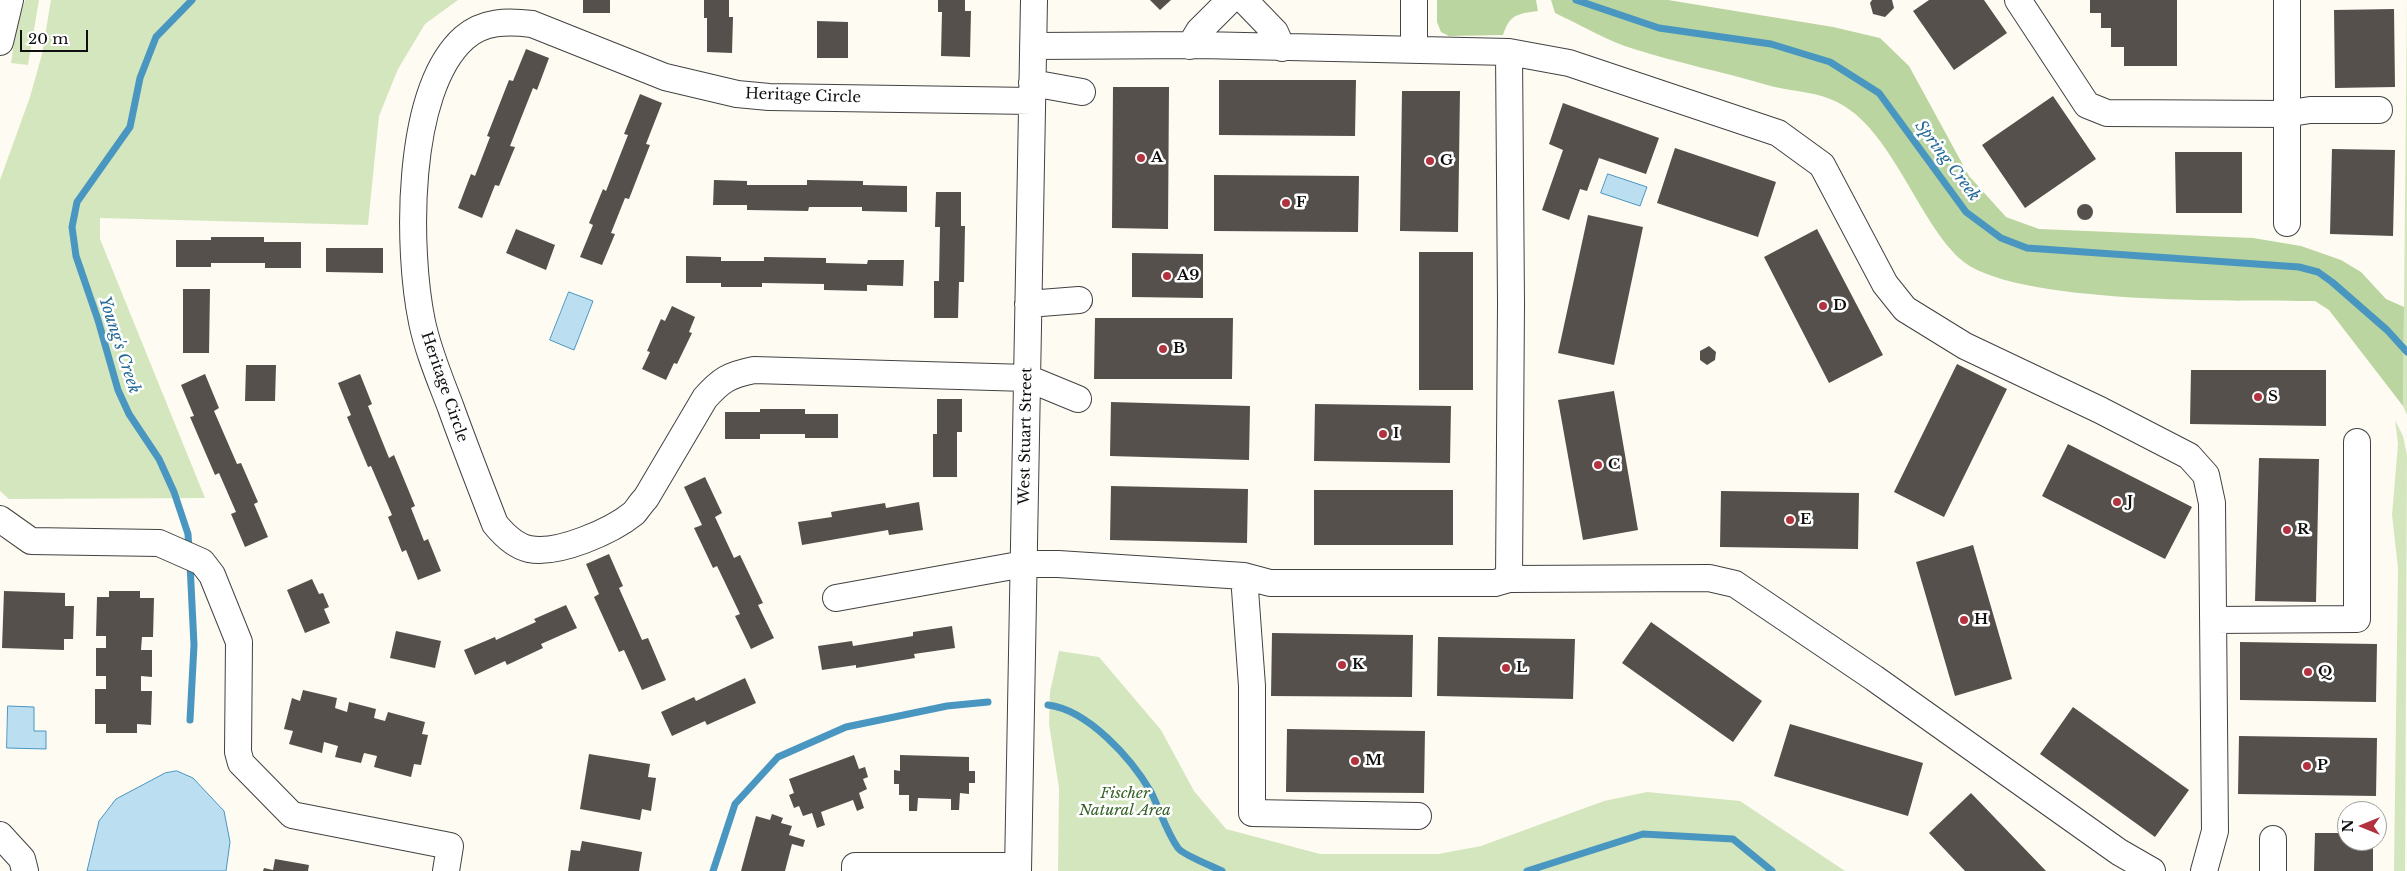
<!DOCTYPE html>
<style>
body{margin:0}
#map{position:relative;width:2407px;height:871px;overflow:hidden;background:#fefbf2;font-family:"Libre Baskerville",serif}
canvas{display:block}
.north{position:absolute;left:2337px;top:801px;width:50px;height:50px;box-sizing:border-box;background:#fff;border:1px solid #9f9f9f;border-radius:50%;rotate:270deg;font-size:14px;font-weight:700;line-height:20px;text-align:center;color:#0f0f0f}
.north::after{content:'';display:block;margin:auto;width:18px;height:22px;background:#b2333f;clip-path:polygon(50% 0,100% 100%,50% 72%,0 100%)}
.scale{position:absolute;left:20px;top:30px;width:68px;height:22px;box-sizing:border-box;border:2px solid #0f0f0f;border-top:0;padding-left:6px;font-size:15px;line-height:18px;white-space:nowrap;color:#0f0f0f;-webkit-text-stroke:4px #fff;paint-order:stroke}
</style>
<div id="map">
<canvas width="2407" height="871"></canvas>
<div class="north">N</div>
<div class="scale">20 m</div>
</div>
<script>
const c = document.querySelector('canvas').getContext('2d');
c.lineJoin = 'round';
function fill(path, color) {
  c.fillStyle = color;
  c.fill(path, 'evenodd');
}
function trace(path, color, width, dash) {
  c.strokeStyle = color;
  c.lineWidth = width;
  c.lineCap = dash ? 'butt' : 'round';
  c.setLineDash(dash || []);
  c.stroke(path);
}
function label(font, color, halo, rows, align = 'center') {
  c.font = font + ' "Libre Baskerville",serif';
  c.lineWidth = 5;
  c.setLineDash([]);
  c.textBaseline = 'middle';
  c.strokeStyle = halo;
  c.fillStyle = color;
  for (const [text, x, y, turn = 0] of rows) {
    c.save();
    c.translate(x, y);
    c.rotate((+turn || 0) * Math.PI / 180);
    c.textAlign = isNaN(turn) ? turn : align;
    if (halo) c.strokeText(text, 0, 0);
    c.fillText(text, 0, 0);
    c.restore();
  }
}
fill(new Path2D(`
 M25 0H39L28 65 11 63 16 30Z
 M51 0H458L425 24 398 69 379 116 368 225 100 218V239L205 498 9 499 0 491V180L30 97 42 54Z
 M2407 0V415L2403 406Z
 M2395 420 2403 436 2407 455 2405 871H2394L2398 568 2392 515 2398 444Z
 M1059 651 1099 657 1161 730 1194 791 1226 829 1320 854H1438L1481 846 1604 801 1647 792 1740 801 1845 871H1058L1059 788 1049 724 1050 692Z`), '#d4e6be');
fill(new Path2D(`
 M1437 0H1536L1538 11C1517 14 1510 14 1503 35L1449 36 1441 32 1437 22Z
 M1551 0H1668L1833 27 1880 38 1909 66 1969 176 2006 217 2039 229 2253 238 2301 246 2341 260 2361 272 2386 299 2404 307 2403 406 2329 310 2315 301C2240 300 2009 306 1959 258 1914 215 1889 121 1830 99 1811 91 1787 91 1767 85 1723 72 1678 63 1634 49 1607 41 1581 25 1555 13Z`), '#bad59f');
const water = new Path2D(`
 M1608 174 1647 187 1640 206 1601 193Z
 M569 292 593 301 574 350 550 340Z
 M8 706 34 707V731H46V749L7 748Z
 M177 771 193 778 224 811 230 842 226 871H87L99 821 116 799 165 773Z`);
fill(water, '#bbdff1');
trace(water, '#4996c1', 1);
trace(new Path2D(`
 M1576 0 1659 28 1771 44 1830 62 1879 93 1966 212 2001 238 2027 248 2299 267 2318 272 2332 282 2387 330 2407 352
 M189 550 188 534 174 492 159 459 129 414 118 390 98 320 76 256 72 227 77 202 130 127 140 78 156 37 192 0
 M190 564 194 645 190 720
 M1048 705C1088 710 1131 758 1151 792 1160 810 1166 831 1178 848 1183 855 1212 866 1222 871
 M713 871 735 804 778 757 846 727 947 706 988 702
 M1527 871 1643 834 1733 839 1772 871`), '#4996c1', 7);
fill(new Path2D(`
 M583 0H610V13H583Z
 M704 0H729V17H733L732 53 707 52V18H704Z
 M938 0H965V11H971L970 57 941 56 942 12H938Z
 M1150 0H1171L1160 10Z
 M1872 0H1892L1894 8 1885 17 1873 14 1870 3Z
 M1929 0H1984L2007 33 1954 70 1913 11Z
 M2090 0H2177V66H2124V47H2111V28H2101V13H2090Z
 M2394 9 2395 87 2335 88 2334 10Z
 M817 21 848 22V58H817Z
 M526 49 549 58 537 90 533 88 510 146 515 147 499 186 495 185 482 218 458 208 471 174 475 176 490 137 487 136 509 80 513 81Z
 M1219 80H1356L1355 136 1219 135Z
 M1113 87H1169L1168 229 1112 228Z
 M1402 91H1460L1458 232 1400 231Z
 M640 94 662 103 646 144 650 145 629 199 625 198 611 233 615 234 602 265 580 257 593 225 589 223 603 189 606 191 628 135 624 134Z
 M2053 96 2096 159 2025 208 1982 145Z
 M1563 103 1659 138 1646 174 1599 158 1587 191 1580 189 1569 220 1542 210 1563 150 1549 144Z
 M1675 148 1776 182 1758 237 1657 203Z
 M2332 149 2395 150 2393 236 2330 234Z
 M2175 152H2242V213H2176Z
 M1214 175 1359 176 1358 232 1214 231Z
 M714 180 747 181V185H807V180L863 181V185L907 186V212L862 211V207H809L808 211 747 210V205H713Z
 M936 192H961V226H965L964 282H959L958 318H934V281H939L940 227H935Z
 M2077 212a8 8 0 1 1 16 0a8 8 0 1 1-16 0Z
 M1588 215 1643 227 1614 365 1558 353Z
 M516 229 555 245 546 270 506 253Z
 M1817 229 1883 355 1829 383 1764 257Z
 M211 237H264V242H301V268H265V263H211V267H176V240H211Z
 M326 248H383V273L326 272Z
 M1419 252H1473V390H1419Z
 M1132 253 1203 254V298L1132 297Z
 M686 256 721 257V261H764V257L826 258V263L867 264 868 260H904L903 286 867 285V291L824 290V284L762 283V287H721V283H686Z
 M183 289H210L209 353H183Z
 M672 306 695 317 689 332 692 333 677 364 674 363 666 380 642 369 650 352 647 351 661 319 665 321Z
 M1095 318H1233L1232 379H1094Z
 M1709 346 1716 352 1715 360 1707 365 1700 360V351Z
 M1957 364 2007 389 1944 517 1894 492Z
 M246 365H276L275 401H245Z
 M2191 370H2326V426L2190 424Z
 M205 374 219 408 214 411 237 464 241 463 258 502 254 504 268 537 245 547 231 514 236 512 219 473 215 475 190 417 194 416 181 385Z
 M360 374 372 404 368 406 389 458 394 455 415 506 411 508 424 541 428 539 441 571 418 580 406 550 402 552 388 517 392 515 371 466 368 467 347 417 351 415 338 383Z
 M1614 391 1638 530 1583 540 1558 400Z
 M937 399H962V432H957V477H933V434H937Z
 M1111 402 1250 406 1249 460 1110 456Z
 M1315 404 1451 406 1450 463 1314 461Z
 M760 409H805V414H838V438H805V434H760V439H725V412H760Z
 M2068 444 2192 507 2165 559 2042 496Z
 M2259 458 2319 459 2316 602 2255 601Z
 M705 477 722 513 715 517 734 558 740 555 763 603 758 605 774 638 751 649 735 616 740 614 717 566 713 568 694 528 702 525 684 487Z
 M1111 486 1248 489 1247 543 1110 540Z
 M1314 490H1453V545H1314Z
 M1721 491 1859 493 1858 549 1720 547Z
 M919 502 923 530 889 535 888 530 802 545 798 522 832 517 831 512 885 503 886 508Z
 M1973 545 2012 679 1955 696 1916 562Z
 M609 554 623 586 619 588 642 640 648 638 666 680 642 690 624 650 619 652 594 597 599 594 586 564Z
 M312 579 319 594 323 593 329 607 324 609 330 623 305 633 287 590Z
 M4 591 65 593V606H74L73 639H64V650L2 648Z
 M109 591H140V598H154L153 637H142L141 650H152V677L141 676V691H152L151 725 137 724V733H106V724H95V689H106V676H96V648H106V636H96L97 597H109Z
 M566 605 577 628 541 644 543 648 507 665 505 661 475 675 464 650 495 637 496 640 536 622 534 619Z
 M1651 622 1762 701 1733 742 1622 663Z
 M952 626 955 648 914 654 915 658 856 668V665L822 670 818 646 852 641 853 646 913 636V632Z
 M396 631 441 641 435 668 390 658Z
 M1272 633 1413 635 1412 697 1271 696Z
 M1438 637 1575 639 1573 699 1437 696Z
 M2240 642 2377 644 2376 702 2240 700Z
 M745 678 756 703 707 725 705 721 672 736 661 712 694 697 696 701Z
 M303 690 337 698 335 708 347 712 349 702 376 709 374 718 385 721 388 712 425 722 422 734 428 735 421 765 414 764 411 777 374 767 377 756 364 753 361 763 335 757 338 746 324 742 322 753 289 744 293 731 284 729 292 698 300 701Z
 M2073 707 2189 790 2155 837 2040 754Z
 M1790 724 1923 763 1908 816 1774 776Z
 M1287 729 1425 731 1424 793 1286 792Z
 M2239 736 2377 738 2376 796 2238 794Z
 M589 754 650 764 648 777 656 778 651 811 642 809 640 820 580 809Z
 M854 755 859 769 865 767 868 777 863 779 867 789 859 793 864 808 857 811 853 800 821 812 825 825 817 828 812 813 803 816 799 806 794 808 789 795 794 793 789 779Z
 M900 755 969 757V771H975V783H969V794L960 793 959 810H951V799L918 798 917 811H909V795H899V784H894V770L900 771Z
 M1971 793 2046 871H1965L1929 833Z
 M772 814 783 818 781 823 792 826 789 835 805 840 803 847 792 844 785 871H741L756 816 770 820Z
 M2315 833H2347V841H2373V871H2314Z
 M582 841 642 852 639 871H568L571 850 580 851Z
 M275 859 309 865 308 871H263L264 868 273 870Z`), '#56504c');
const minor = new Path2D(`
 M1244 0 1275 32 1282 48
 M2018 0 2087 105 2107 113 2285 114 2310 110H2379
 M0 42 10 0
 M1033 46 1200 45 1509 52 1569 63 1778 133 1822 165 1885 284 1905 309 1965 346 2100 410 2189 456 2206 475 2212 503 2215 831 2204 871
 M1190 46 1199 31 1230 0
 M1414 50V0
 M1032 83 1082 92
 M1032 101 769 97 737 94 665 77 532 24C507 21 483 21 464 38 405 91 407 250 422 322 428 351 440 379 451 408 465 447 480 485 495 524 504 535 515 546 529 549 558 555 612 531 634 513 638 508 642 502 646 498L705 398C721 380 729 375 754 370L1027 378 1078 399
 M2287 223V0
 M1028 304 1079 300
 M0 519 31 541 159 543 202 562 212 575 239 642 238 752 241 763 292 815 450 846 446 871
 M1244 576 1252 686V813L1418 816
 M1509 579 1511 304 1509 52
 M836 598 1024 564H1058L1244 576 1270 583H1495L1509 579 1709 578 1735 584 1874 678 2119 852 2152 871
 M2214 620 2357 619V442
 M0 835 22 859 25 871
 M2273 839V871
 M855 871V866H1018
 M1018 871 1034 0`);
trace(minor, '#424242', 28);
trace(minor, '#fff', 26);
for (const [x, y, r, color] of [
 [1141,158,5,"#b2333f"],
 [1430,161,5,"#b2333f"],
 [1286,203,5,"#b2333f"],
 [1167,276,5,"#b2333f"],
 [1823,306,5,"#b2333f"],
 [1163,349,5,"#b2333f"],
 [2258,397,5,"#b2333f"],
 [1383,434,5,"#b2333f"],
 [1598,465,5,"#b2333f"],
 [2117,502,5,"#b2333f"],
 [1790,520,5,"#b2333f"],
 [2287,530,5,"#b2333f"],
 [1964,620,5,"#b2333f"],
 [1342,665,5,"#b2333f"],
 [1506,668,5,"#b2333f"],
 [2308,672,5,"#b2333f"],
 [1355,761,5,"#b2333f"],
 [2307,766,5,"#b2333f"]
]) {
  const dot = new Path2D();
  dot.arc(x, y, r, 0, 2 * Math.PI);
  c.fillStyle = color;
  c.fill(dot);
  trace(dot, '#fff', 2);
}
label('15px', '#0f0f0f', '#fff', [
 ["Heritage Circle",803,96,2],
 ["Heritage Circle",444,387,71],
 ["West Stuart Street",1026,436,-89]
]);
label('bold 15px', '#0f0f0f', '#fff', [
 ["A",1151,158],
 ["G",1440,161],
 ["F",1296,203],
 ["A9",1177,276],
 ["D",1833,306],
 ["B",1173,349],
 ["S",2268,397],
 ["I",1393,434],
 ["C",1608,465],
 ["J",2127,502],
 ["E",1800,520],
 ["R",2297,530],
 ["H",1974,620],
 ["K",1352,665],
 ["L",1516,668],
 ["Q",2318,672],
 ["M",1365,761],
 ["P",2317,766]
], 'left');
label('italic 15px', '#346125', '#fff', [
 ["Fischer",1125,794],
 ["Natural Area",1125,811]
]);
label('italic 16px', '#236996', '#fff', [
 ["Spring Creek",1947,161,53],
 ["Young's Creek",119,345,72]
]);
</script>
